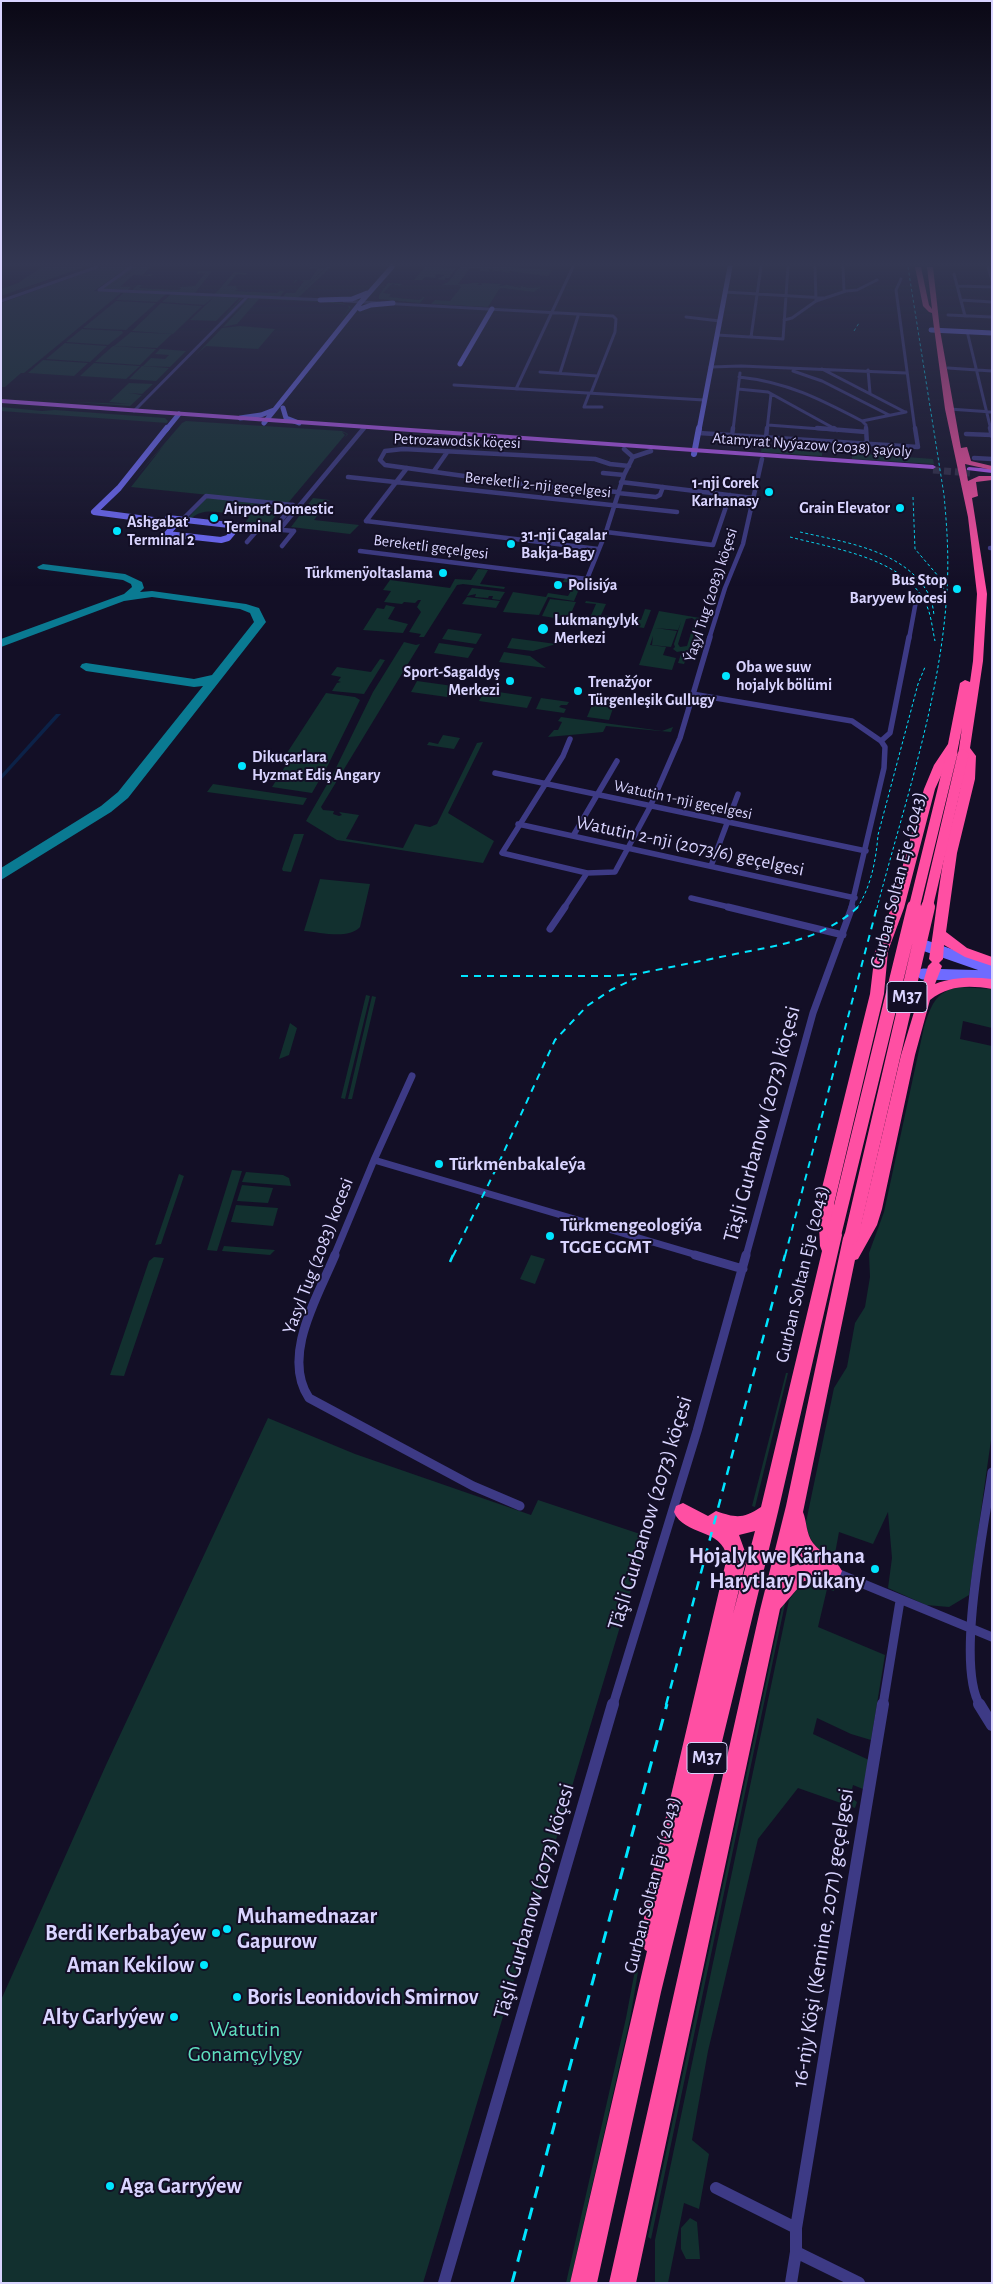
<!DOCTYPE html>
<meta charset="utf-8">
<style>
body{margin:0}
#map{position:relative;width:993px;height:2284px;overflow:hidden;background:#130f26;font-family:"Alegreya Sans",sans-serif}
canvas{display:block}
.frame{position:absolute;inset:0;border:2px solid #d9d4ff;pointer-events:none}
</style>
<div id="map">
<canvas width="993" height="2284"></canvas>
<div class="frame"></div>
</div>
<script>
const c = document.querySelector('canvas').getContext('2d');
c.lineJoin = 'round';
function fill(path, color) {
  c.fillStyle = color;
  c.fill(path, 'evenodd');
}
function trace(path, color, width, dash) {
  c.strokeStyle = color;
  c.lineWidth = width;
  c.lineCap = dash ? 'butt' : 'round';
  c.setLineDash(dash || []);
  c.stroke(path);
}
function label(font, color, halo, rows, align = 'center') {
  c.font = font + ' "Alegreya Sans",sans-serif';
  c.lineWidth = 4;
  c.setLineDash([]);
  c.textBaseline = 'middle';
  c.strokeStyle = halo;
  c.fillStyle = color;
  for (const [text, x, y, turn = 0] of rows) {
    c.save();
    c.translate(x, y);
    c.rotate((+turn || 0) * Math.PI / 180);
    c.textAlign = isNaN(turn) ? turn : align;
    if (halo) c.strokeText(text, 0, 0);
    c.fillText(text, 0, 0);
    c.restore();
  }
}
fill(new Path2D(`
 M42 267H84L1 296V289L18 283Z
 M101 267H128L94 291 166 294 157 302 116 300 123 293H121L24 373H21L5 387H1V303Z
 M133 267H138L106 289 139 267H150L143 275 153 274 151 276 133 275 120 287H131L128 290 104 289 103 288Z
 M310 267 325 268 295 297 327 267H331L299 297H283L286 293H295L304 281 298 280 293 284 295 280H310L318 268 309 269Z
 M425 267 456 268 449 278H445V280L437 279 445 275 436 274 435 278 425 277 422 280H414Z
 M460 267H508L552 270 548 276 538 275 539 273 537 275 509 271 511 273 501 272 503 270 491 272 494 270 489 269V272L480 271V268H470L458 284C467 285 471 282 480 283L477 285H482L481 283 502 284 498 286 507 285 503 284 521 288V286L529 288 541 287 534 292 500 288 488 307 431 304 435 300 450 301 461 287 459 285H442L448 282Z
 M198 271H212L195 293 132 290 137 285H142L139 288 179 290 181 288 178 287 195 286 205 273 196 274Z
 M234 272 247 273 246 275 237 274 227 286H237L236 288 239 289 235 291 277 293 279 291 276 290 284 291 280 297 215 294Z
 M388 283 402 284 400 286 392 284 383 293 391 294 389 297 419 300 423 298 421 297H425L420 303 379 299V295Z
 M171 294 241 298H243L217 324 241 298H239L216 321 190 320 214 297 204 305 162 302Z
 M250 298H254C272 299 340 298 351 307L340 322 349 308 348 305 325 302 259 299 237 324 223 327 249 299 220 327 246 300Z
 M116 301 156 303 126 330 83 328Z
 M161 303 202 306 173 334 132 331Z
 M240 326 275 329 258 349 206 346 195 356 222 328Z
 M82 329 122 331 123 333 108 345 66 342Z
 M131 332 172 334 157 348 114 346Z
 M65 343 107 346 90 362 46 359Z
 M113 346 156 349 140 365 95 362Z
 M160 349 186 351 170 367 143 366 151 358 165 359 169 355 155 354Z
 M43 360 88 363 74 376 28 373Z
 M94 363 140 366 126 379 80 376Z
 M142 366 169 368 156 381 129 379Z
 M129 383 153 384 142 394 129 393 142 395 130 406 75 402 130 404 109 402Z
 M1 407 42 411 55 410 165 418 168 421 167 423 1 411Z
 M186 421 342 431 348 434 344 438 347 434 342 432 345 435 288 503 131 487 164 445 129 485 182 423Z
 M762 447 822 451V456L761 452Z
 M852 453 933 459 934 464 852 459Z
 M206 498H209L284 506 267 526 245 523 249 517C229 515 205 505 192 518H188Z
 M313 498 329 500 314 520 359 525 350 534 291 527Z
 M478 569 488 570 480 584 505 587 504 589 463 584 457 585 424 637H419L421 634 409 632 421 612 417 607 421 600H418L415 603 404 602 402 604 384 602 391 591 383 590 390 580 450 588 455 579 471 580Z
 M565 578 586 580 581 590H579L583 580 574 601 548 597 539 615 503 612 513 592 546 597 548 593 568 596 571 591 566 589H572L576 586 574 585 575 583 563 582Z
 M472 588 505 592 500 600 492 599 493 596H489L488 598 475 597 476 594 467 596Z
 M467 597 500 601 496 608 462 604Z
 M550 599 576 602 568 620 542 616Z
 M586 601 606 604 601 615 641 620 645 609 651 610 644 628 589 620 596 604 585 603Z
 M386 605 395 607 388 619 408 624 403 633 363 630 377 608 384 609Z
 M659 611 700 618 684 664 678 663 682 651 677 652 673 649 675 647 674 644 681 622 678 630 655 628 677 631 671 647 652 645 653 636 650 645 666 647 663 655 676 658 672 670 639 665ZM692 618 695 620 687 646 680 647 678 644 686 619Z
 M448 629 482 634 476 644 442 639Z
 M512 638 556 644 533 651 507 648Z
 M404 642 416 645 420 644 321 807 323 810 334 811 333 814 339 816 342 815 339 812 359 815 346 839 403 848 415 824 430 827 437 824 477 743 483 742 448 813 494 841 483 863 337 840 306 821 333 774 373 692Z
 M439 643 474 648 468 658 434 653Z
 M504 652 530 656 546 668 499 662Z
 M380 659 385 660 364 694 332 691 337 683 341 682 338 681 341 677 331 675 337 667 371 672Z
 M417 681 453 686 447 697 411 692Z
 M485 690 532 697 527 708 479 701Z
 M326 693 355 697 360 700 328 765 312 793 272 787 286 765 282 762 285 756Z
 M541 698 569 702 567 705H561L559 707 566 709 564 713 536 709Z
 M592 705 613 708 609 720 587 717Z
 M561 717 662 731 673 727 671 732 606 726 603 732 548 737 554 730H558L562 722 558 721Z
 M443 735 460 738 454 749 427 745 429 742 438 744Z
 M213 784 307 798 303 805 207 792Z
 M294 834H304L291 872 283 871 282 869Z
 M320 879 370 884 360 927C348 940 320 932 304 931Z
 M958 987 992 989V1028L963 1021 960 1039 992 1046V1433L969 1595 949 1607 926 1605 888 1588 892 1558 888 1512 873 1544 839 1532 834 1559C818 1551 808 1541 806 1522L834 1388 847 1367 855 1323 865 1307 870 1277 869 1253 884 1212 924 1027C931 1006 935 992 958 987Z
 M366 995 370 996 345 1099 341 1098Z
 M372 996 376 997 352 1099H348Z
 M290 1023 297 1028 289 1055 279 1059Z
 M232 1170 242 1171 217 1251 207 1250Z
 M246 1172 283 1175 289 1178 291 1186 242 1182Z
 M179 1174 184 1176 161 1244 155 1245Z
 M242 1185 273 1188 268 1203 237 1201Z
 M236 1205 278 1208 273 1226 231 1222Z
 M224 1246 275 1250 270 1255 222 1251Z
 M531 1255 545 1259 535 1284 520 1279Z
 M154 1257 164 1258 124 1376 110 1375 149 1261Z
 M786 1373H788L755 1507 752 1506Z
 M268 1418 355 1454 531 1515 538 1500 640 1534 646 1540 423 2283H1V2000L106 1765Z
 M728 1562 650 1901 630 2019 570 2283H566L626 2018 658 1848Z
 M817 1582 835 1586 834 1591 827 1589 818 1627 885 1655 871 1740 851 1734 817 1718 813 1734 869 1760 863 1789 853 1785 850 1797 857 1802 855 1808 798 1788 758 1839 708 2051 692 2140 709 2154 699 2209 684 2203 668 2283H655V2240L789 1600 797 1589Z
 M784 1598 786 1599 651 2239 648 2237Z
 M690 2218 697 2222 700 2259H686L681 2249V2228Z`), '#12302f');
fill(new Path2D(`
 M56 714H61L1 780V775Z`), '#0c2248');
fill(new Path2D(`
 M43 564 125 574 142 582 144 588 140 592 152 591 246 604 259 608 266 622 128 798 111 812 1 880V868L101 806 118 792 203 686 194 687 86 671 80 667 82 664 86 663 194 679 212 675 254 622 250 613 240 609 152 597 124 601 1 647V639L124 594 132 587 131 584 123 580 39 569 37 567Z`), '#0a7a92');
trace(new Path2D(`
 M933 470 970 473`), '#312d47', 7, [7, 4]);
trace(new Path2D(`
 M131 267 99 290 328 300
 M815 267 816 301
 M988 267 992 280
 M954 274 965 316
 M901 279 896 290 915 430
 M957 286 992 287
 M846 291 857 290 877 280
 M725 292 825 298
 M961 300 992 302
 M1 301 97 267
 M344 301 613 316 616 319 615 332 591 393
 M948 315 992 317
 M686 317 720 321
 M784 320 792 318 816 301 846 291 844 290 843 267
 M967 331 991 430
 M717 335 783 339 788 267
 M751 337 761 267
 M710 367 741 366 906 373
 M948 368 992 371
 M822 369 905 412
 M868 370 870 393
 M793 371 822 381 889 415
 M540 372 597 376
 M560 373 578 316
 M739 377C787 382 820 399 862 421L866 425V430
 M454 385 704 400
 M516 389 573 267
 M738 389 768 392 837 430
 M589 394 584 407H602
 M949 409 992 412
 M134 411 247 297
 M862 421 906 412
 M768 425 834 430
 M363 430 365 427
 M733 430 740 373
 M767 430 771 394`), '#3d3a85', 3);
trace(new Path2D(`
 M817 428 866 432
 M834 428 837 430
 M866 428 867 445
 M990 428 992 436
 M699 433 918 447 915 428
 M966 434 992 435
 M766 438 767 428
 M731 443 733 428
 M624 449 633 457
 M974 458 992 459
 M434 471 448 451
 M603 473 624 475
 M348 477 677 512
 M621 482 753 498
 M618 492 536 486 385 465 380 460 385 451 403 449 595 459 610 464 629 466
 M618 493 656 497 660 495 663 487
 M183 519 206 496 293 505
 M366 521 598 549
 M366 521 407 468
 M238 526 294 531
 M274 529 293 505
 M280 529 364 428
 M606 532 713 545 730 495
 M247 542 260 527
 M282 546 294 531
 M990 548H992
 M360 551 587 579 606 532 624 475 633 457 651 451
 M709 639 725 588 743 544 762 459
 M909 639 916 601`), '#3d3a85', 4.5);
trace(new Path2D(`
 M692 694 852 721 881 741 885 747 884 768 851 908
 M570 739 563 756 502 853 587 873 615 872 650 807 680 738 710 637
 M881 741 890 733 909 637
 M495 773 866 851
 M518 824 855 898
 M573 836 617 761
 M711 866 738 794
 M691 898 733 908
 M564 908 587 873`), '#3d3a85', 5.5);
trace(new Path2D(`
 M728 907 843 935
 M550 929 565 907
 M374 1160 700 1256
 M334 1256 374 1160 412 1076
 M746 1256 813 1013 852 907`), '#3d3a85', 7);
trace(new Path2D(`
 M335 1255C318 1296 281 1356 309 1398L473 1486 520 1506
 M695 1255 743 1269
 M832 1571 992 1637
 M613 1705 697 1431 746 1255
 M883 1705 900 1601
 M980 1705C955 1665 985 1523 992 1472`), '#3d3a85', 9);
trace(new Path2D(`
 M979 1704 992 1725
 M716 2188 796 2228
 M796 2252 859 2283
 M444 2283 613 1704
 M791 2283 796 2252V2228L883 1704`), '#3d3a85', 12);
trace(new Path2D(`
 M320 300 352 299 367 293
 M360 309 371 305 393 303
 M931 330 992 333
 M460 364 492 309
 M283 408 286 418 299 423
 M240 418 261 415 274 410
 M264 423 361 302 392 267
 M166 430 179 414
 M699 430 730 267`), '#6f6bff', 5);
trace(new Path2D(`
 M167 428 119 488 94 512 176 523
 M694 454 699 428
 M168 518 238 526
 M178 521 167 534 221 540 228 538 238 526`), '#6f6bff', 6);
trace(new Path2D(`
 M926 946 992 969
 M923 974 992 976`), '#6f6bff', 11);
fill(new Path2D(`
 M1 399 933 465 936 467 933 469 1 403Z
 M969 467 992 469V473L967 470V468Z`), '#c25bff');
fill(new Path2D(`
 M915 267H921L929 305 932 309 927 267H933L940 330 961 448 967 447 971 461 992 466V470L965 464 968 481 979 476H992V480L976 482 978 496 972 498 987 594 983 661 970 748 976 756 975 779 957 853 946 932 967 948 992 957V966L965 957 944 945 943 959 939 963 942 966 935 984C954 977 972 977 992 979V989C969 985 949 985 930 1000L915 1055 882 1209 877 1225 858 1259 855 1260 803 1512C807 1522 806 1534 813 1543 821 1554 836 1558 842 1571L839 1578 832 1581H804L780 1609 636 2283H609L760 1610 786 1506 843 1238 845 1233 851 1231 856 1233 861 1224 901 1055 928 966 932 962 929 959C935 924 938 888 945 852 952 820 962 790 965 758L959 757 958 755 962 728 957 753 950 756 935 789 904 908 888 951 884 994 834 1204 835 1229 840 1230 842 1235 778 1512 661 1992 597 2283H570L647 1951 645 1950 641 1942 646 1902 727 1557C722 1528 684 1536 674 1512L676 1506 683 1503 708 1516 716 1511C736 1518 743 1519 761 1507L822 1251 820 1246 818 1204 870 994 875 952 891 908 924 789 934 765 948 744 960 683 965 680 970 682 973 661 977 594 968 517 945 409 932 313 929 312 923 306ZM755 1531 733 1614 747 1557 739 1535ZM794 1548 804 1562 790 1567Z`), '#ff4fa3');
trace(new Path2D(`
 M854 331 859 323
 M913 497 915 549 939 577 945 592
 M800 532C844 542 904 550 928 593 932 599 933 608 934 615
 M790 537C832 548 901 558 924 600 931 612 932 627 935 641
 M857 908C871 887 876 860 878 835L918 684 925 667
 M877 908C904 804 941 698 947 590 949 558 947 527 944 495L908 267`), '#00e5ff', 1, [3, 2.5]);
trace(new Path2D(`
 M461 976H610L637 974C670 967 702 961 735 954 780 945 823 939 858 907
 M453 1256 496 1169 555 1040 587 1006 611 990 636 978
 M785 1256 877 907`), '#00e5ff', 2, [7, 6]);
trace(new Path2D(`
 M450 1262 453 1255
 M666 1705 785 1255`), '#00e5ff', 2.5, [9, 8]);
trace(new Path2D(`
 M512 2283 667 1704`), '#00e5ff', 3, [12, 10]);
trace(new Path2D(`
 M914 908 952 753
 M927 908 963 755`), '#ff4fa3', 11);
trace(new Path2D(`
 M834 1235 914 907
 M851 1238 928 907`), '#ff4fa3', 14);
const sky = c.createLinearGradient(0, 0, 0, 587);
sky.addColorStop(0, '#0a0815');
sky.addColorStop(0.45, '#333752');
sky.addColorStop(1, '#33375200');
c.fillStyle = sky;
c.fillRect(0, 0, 993, 587);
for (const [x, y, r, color] of [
 [769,492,5,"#00e5ff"],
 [900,508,5,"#00e5ff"],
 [214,518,5,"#00e5ff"],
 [117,531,5,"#00e5ff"],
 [511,544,5,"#00e5ff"],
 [443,573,5,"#00e5ff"],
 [558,585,5,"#00e5ff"],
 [957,589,5,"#00e5ff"],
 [543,629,6,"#00e5ff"],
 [726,676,5,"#00e5ff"],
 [510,681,5,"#00e5ff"],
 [578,691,5,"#00e5ff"],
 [242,766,5,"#00e5ff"],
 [439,1164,5,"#00e5ff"],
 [550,1236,5,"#00e5ff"],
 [875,1569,5,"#00e5ff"],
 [227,1929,5,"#00e5ff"],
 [216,1933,5,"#00e5ff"],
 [204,1965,5,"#00e5ff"],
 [237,1997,5,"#00e5ff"],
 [174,2017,5,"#00e5ff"],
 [110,2186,5,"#00e5ff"]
]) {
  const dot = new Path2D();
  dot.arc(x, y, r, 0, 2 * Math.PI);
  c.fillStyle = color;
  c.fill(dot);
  trace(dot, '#130f26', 2);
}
label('16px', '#d9d4ff', '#130f26', [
 ["Petrozawodsk köçesi",457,441,2],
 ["Atamyrat Nyýazow (2038) şaýoly",812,445,4],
 ["Bereketli 2-nji geçelgesi",538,485,6],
 ["Bereketli geçelgesi",431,547,7],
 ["Ýaşyl Tug (2083) köçesi",711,595,-72],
 ["Watutin 1-nji geçelgesi",683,800,12]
]);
label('bold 16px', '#d9d4ff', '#130f26', [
 ["1-nji Corek",759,483,"right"],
 ["Karhanasy",759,501,"right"],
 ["Grain Elevator",890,508,"right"],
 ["Airport Domestic",224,509],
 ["Terminal",224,527],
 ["Ashgabat",127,522],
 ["Terminal 2",127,540],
 ["31-nji Çagalar",521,535],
 ["Bakja-Bagy",521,553],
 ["Türkmenÿoltaslama",433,573,"right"],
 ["Bus Stop",947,580,"right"],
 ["Baryyew kocesi",947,598,"right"],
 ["Polisiýa",568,585],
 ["Lukmançylyk",554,620],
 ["Merkezi",554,638],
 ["Oba we suw",736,667],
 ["hojalyk bölümi",736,685],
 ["Sport-Sagaldyş",500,672,"right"],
 ["Merkezi",500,690,"right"],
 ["Trenažýor",588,682],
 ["Türgenleşik Gullugy",588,700],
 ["Dikuçarlara",252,757],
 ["Hyzmat Ediş Angary",252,775]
], 'left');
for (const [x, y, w] of [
 [907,997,40],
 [707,1758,40]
]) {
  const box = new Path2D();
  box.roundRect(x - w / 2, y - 15.5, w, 31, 4);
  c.fillStyle = '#130f26';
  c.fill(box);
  trace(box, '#d9d4ff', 1);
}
label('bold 18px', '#d9d4ff', null, [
 ["M37",907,997],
 ["M37",707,1758]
]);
label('19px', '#d9d4ff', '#130f26', [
 ["Watutin 2-nji (2073/6) geçelgesi",690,846,12],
 ["Gurban Soltan Eje (2043)",898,880,-76],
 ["Yasyl Tug (2083) kocesi",318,1256,-69],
 ["Gurban Soltan Eje (2043)",802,1274,-77],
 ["Gurban Soltan Eje (2043)",652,1885,-76]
]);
label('bold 19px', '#d9d4ff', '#130f26', [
 ["Türkmenbakaleýa",449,1164],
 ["Türkmengeologiýa",560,1225],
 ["TGGE GGMT",560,1247]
], 'left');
label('22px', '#d9d4ff', '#130f26', [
 ["Täşli Gurbanow (2073) köçesi",762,1124,-75],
 ["Täşli Gurbanow (2073) köçesi",650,1513,-73],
 ["Täşli Gurbanow (2073) köçesi",534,1901,-74],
 ["16-njy Köşi (Kemine, 2071) geçelgesi",823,1938,-81]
]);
label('bold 22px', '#d9d4ff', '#130f26', [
 ["Hojalyk we Kärhana",865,1556],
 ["Harytlary Dükany",865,1581],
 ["Muhamednazar",237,1916,"left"],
 ["Gapurow",237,1941,"left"],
 ["Berdi Kerbabaýew",206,1933],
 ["Aman Kekilow",194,1965],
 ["Boris Leonidovich Smirnov",247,1997,"left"],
 ["Alty Garlyýew",164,2017],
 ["Aga Garryýew",120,2186,"left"]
], 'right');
label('22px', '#5fe0c0', '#130f26', [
 ["Watutin",245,2029],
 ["Gonamçylygy",245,2054]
]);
</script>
